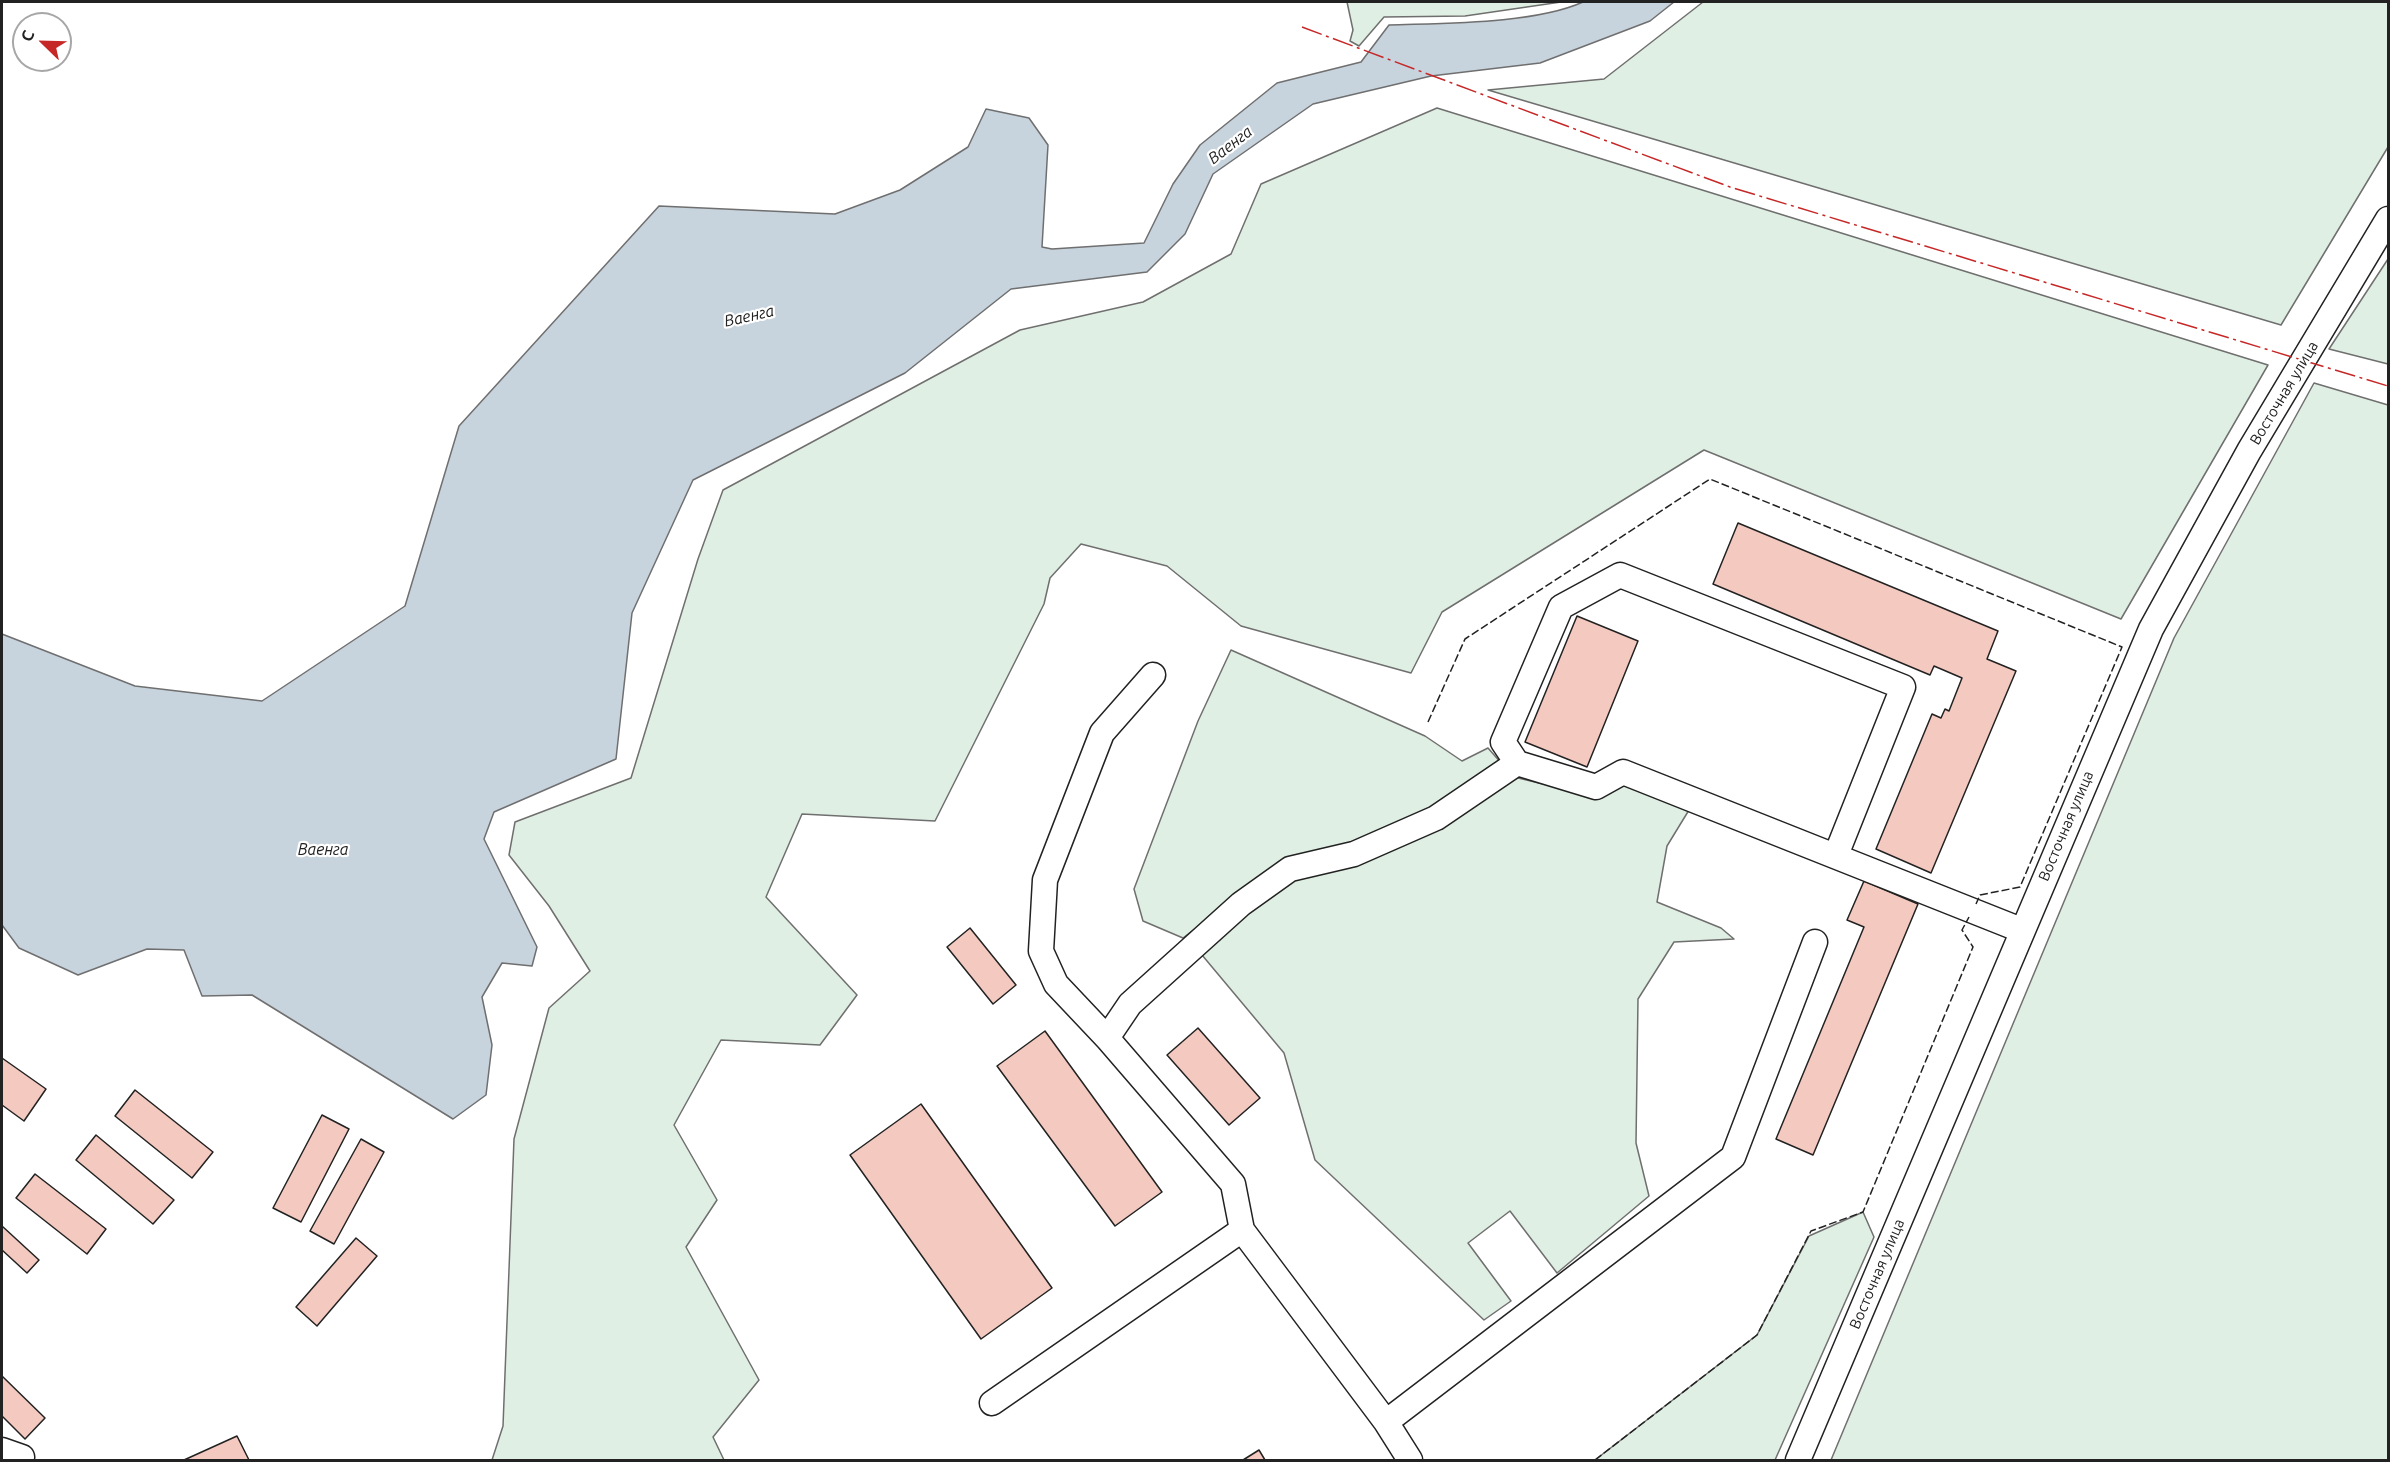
<!DOCTYPE html>
<meta charset="utf-8">
<style>
body{margin:0}
#map{position:relative;width:2390px;height:1462px;overflow:hidden;background:#fff;font-family:Ubuntu,sans-serif}
canvas{display:block}
.frame{position:absolute;inset:0;border:3px solid #222;pointer-events:none}
.north{position:absolute;left:12px;top:12px;width:60px;height:60px;box-sizing:border-box;background:#fff;border:2px solid #a7a7a7;border-radius:50%;rotate:293deg;font-size:16px;font-weight:700;line-height:24px;text-align:center;color:#222}
.north::after{content:'';display:block;margin:auto;width:21px;height:27px;background:#c62828;clip-path:polygon(50% 0,100% 100%,50% 72%,0 100%)}
</style>
<div id="map">
<canvas width="2390" height="1462"></canvas>
<div class="frame"></div>
<div class="north">С</div>
</div>
<script>
const c = document.querySelector('canvas').getContext('2d');
c.lineJoin = 'round';
function fill(path, color) {
  c.fillStyle = color;
  c.fill(path, 'evenodd');
}
function trace(path, color, width, dash) {
  c.strokeStyle = color;
  c.lineWidth = width;
  c.lineCap = dash ? 'butt' : 'round';
  c.setLineDash(dash || []);
  c.stroke(path);
}
function label(font, color, halo, rows, align = 'center') {
  c.font = font + ' Ubuntu,sans-serif';
  c.lineWidth = 4.5;
  c.setLineDash([]);
  c.textBaseline = 'middle';
  c.strokeStyle = halo;
  c.fillStyle = color;
  for (const [text, x, y, turn = 0] of rows) {
    c.save();
    c.translate(x, y);
    c.rotate((+turn || 0) * Math.PI / 180);
    c.textAlign = isNaN(turn) ? turn : align;
    if (halo) c.strokeText(text, 0, 0);
    c.fillText(text, 0, 0);
    c.restore();
  }
}
const green = new Path2D(`
 M1347 2H1561L1465 16 1384 17 1359 46 1350 41 1353 30Z
 M1703 2H2388V147L2281 325 1488 90 1604 79Z
 M1437 108 2268 365 2121 619 1704 450 1442 612 1411 673 1241 626 1167 566 1081 544 1050 578 1044 604 935 821 802 814 766 897 857 995 820 1045 721 1040 674 1125 717 1200 686 1247 759 1380 713 1437 724 1460H492L503 1426 514 1139 549 1008 590 971 549 906 509 855 515 822 631 778 698 559 723 490 1020 330 1143 302 1231 254 1261 184Z
 M2388 259V364L2329 349Z
 M2314 383 2388 405V1460H1831L2174 638Z
 M1231 650 1425 736 1462 761 1488 748 1502 764 1436 809 1239 895 1183 938 1143 921 1134 889 1198 721Z
 M1514 777 1585 794 1629 783 1689 810 1667 846 1657 902 1721 928 1734 939 1674 942 1638 999 1636 1143 1649 1196 1557 1273 1510 1211 1468 1243 1511 1301 1484 1320 1315 1160 1284 1053 1202 955 1236 920 1293 876 1353 867 1442 823Z
 M1863 1212 1874 1237 1775 1460H1595L1757 1335 1809 1236Z`);
fill(green, '#e0efe3');
trace(green, '#6f6f6f', 1.5);
const water = new Path2D(`
 M1583 2H1674L1650 21 1540 63 1431 76 1313 104 1213 174 1185 234 1147 272 1011 289 905 373 693 480 632 613 616 759 494 812 484 839 537 947 532 966 502 963 482 997 492 1045 486 1095 453 1119 252 995 202 996 184 950 147 949 78 975 19 948 2 925V634L135 686 262 701 405 606 459 426 659 206 835 214 900 190 968 147 986 109 1029 118 1048 145 1042 247 1052 249 1144 243 1173 184 1200 145 1277 83 1361 62 1389 25C1443 23 1534 24 1583 2Z`);
fill(water, '#c7d3dd');
trace(water, '#6f6f6f', 1.5);
const building = new Path2D(`
 M1738 523 1998 631 1987 659 2016 671 1931 873 1876 849 1932 714 1941 718 1945 709 1949 711 1962 678 1934 666 1930 675 1713 584Z
 M1577 616 1638 641 1587 767 1525 742Z
 M1864 881 1918 904 1813 1155 1776 1139 1864 927 1847 920Z
 M970 928 1016 985 993 1004 947 947Z
 M1198 1028 1260 1098 1229 1125 1167 1055Z
 M1045 1031 1162 1192 1115 1226 997 1066Z
 M2 1058 46 1089 24 1121 2 1105Z
 M135 1090 213 1152 192 1178 115 1116Z
 M921 1104 1052 1288 981 1339 850 1155Z
 M322 1115 349 1129 301 1222 273 1208Z
 M96 1135 174 1200 153 1224 76 1160Z
 M361 1139 384 1152 334 1244 310 1231Z
 M35 1174 106 1229 87 1254 16 1198Z
 M2 1226 39 1260 27 1273 2 1250Z
 M356 1238 377 1256 317 1326 296 1307Z
 M2 1376 45 1418 25 1439 2 1416Z
 M237 1436 249 1460H184Z
 M1259 1450 1265 1460H1243Z`);
fill(building, '#f3c9c0');
trace(building, '#222', 1.5);
const minor = new Path2D(`
 M1153 675 1102 733 1045 880 1041 951 1056 984 1107 1038 1233 1184 1242 1230
 M1836 855 1903 687 1620 575 1561 607 1503 742 1517 763 1596 787 1623 772 2021 930
 M1107 1038 1130 1004 1241 904 1290 869 1354 854 1436 818 1517 763
 M992 1403 1242 1230 1386 1422 1410 1460
 M1386 1422 1733 1157 1815 942
 M2 1450 22 1457
 M1798 1460 2151 629 2249 451 2388 219`);
trace(minor, '#222', 27);
trace(minor, '#fff', 24);
trace(new Path2D(`
 M1428 722 1465 639 1710 479 2122 647 2020 887 1980 895 1976 904
 M1595 1460 1757 1335 1811 1231 1863 1212 1973 947 1962 930 1969 917`), '#222', 1.5, [8, 3]);
trace(new Path2D(`
 M1302 27 1730 187 2388 386`), '#c62828', 1.5, [21, 4.5, 3, 4.5]);
label('15px', '#222', '#fff', [
 ["Восточная улица",2284,393,-59],
 ["Восточная улица",2066,826,-67],
 ["Восточная улица",1877,1274,-67]
]);
label('italic 16px', '#222', '#fff', [
 ["Ваенга",1230,145,-38],
 ["Ваенга",749,316,-13],
 ["Ваенга",323,850]
]);
</script>
